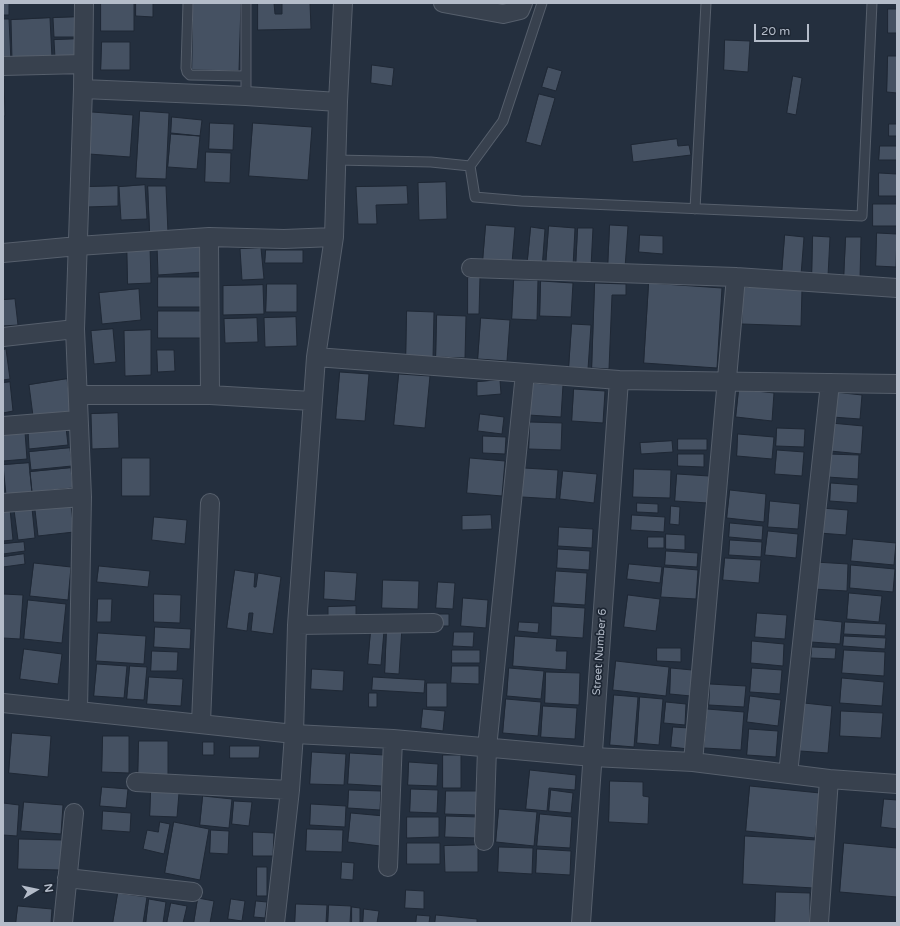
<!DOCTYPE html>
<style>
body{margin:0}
#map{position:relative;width:900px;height:926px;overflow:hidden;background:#242f3e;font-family:"Varela Round",sans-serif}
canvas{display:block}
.frame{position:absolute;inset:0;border:4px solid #b4bcc9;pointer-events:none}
.north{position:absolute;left:16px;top:870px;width:40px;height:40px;-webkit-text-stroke:3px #1d2633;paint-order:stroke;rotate:81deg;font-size:11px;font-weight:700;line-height:16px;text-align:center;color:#b4bcc9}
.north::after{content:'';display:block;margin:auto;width:14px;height:18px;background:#b4bcc9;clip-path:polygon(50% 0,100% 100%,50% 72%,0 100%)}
.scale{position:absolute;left:754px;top:24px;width:55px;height:18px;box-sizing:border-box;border:2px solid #b4bcc9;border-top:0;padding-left:5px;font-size:12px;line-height:14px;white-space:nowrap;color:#b4bcc9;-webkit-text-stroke:3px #1d2633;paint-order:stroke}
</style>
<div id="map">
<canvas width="900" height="926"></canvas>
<div class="frame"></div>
<div class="north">N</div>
<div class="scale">20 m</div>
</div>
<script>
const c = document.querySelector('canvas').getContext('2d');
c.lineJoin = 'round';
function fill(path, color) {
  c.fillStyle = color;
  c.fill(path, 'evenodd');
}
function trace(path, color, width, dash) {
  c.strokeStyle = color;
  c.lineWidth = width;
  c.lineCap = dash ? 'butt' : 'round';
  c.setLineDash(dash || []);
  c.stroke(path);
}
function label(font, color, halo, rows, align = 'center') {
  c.font = font + ' "Varela Round",sans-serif';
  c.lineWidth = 3.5;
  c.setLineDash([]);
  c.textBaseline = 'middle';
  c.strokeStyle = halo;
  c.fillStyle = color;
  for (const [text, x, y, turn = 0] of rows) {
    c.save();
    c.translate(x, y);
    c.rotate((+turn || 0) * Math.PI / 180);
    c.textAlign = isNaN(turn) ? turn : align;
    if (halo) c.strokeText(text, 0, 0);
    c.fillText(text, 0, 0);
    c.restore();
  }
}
const building = new Path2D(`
 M3 3H9V15H3Z
 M101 3H134V31H101Z
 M136 3H153V17L136 16Z
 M193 3H241L239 71 192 70Z
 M258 3H274L275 14H282V3H310L311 29 258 30Z
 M888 9H897V33H888Z
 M77 17 78 37H54L53 18Z
 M50 18 52 58 12 60 11 20Z
 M3 19H9L11 62H3Z
 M77 39 78 57 55 58 54 40Z
 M725 40 750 41 748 72 724 70Z
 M102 42H130V70H101Z
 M888 56H897V93L887 92Z
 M372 65 394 68 392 86 371 83Z
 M548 67 562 71 556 91 542 87Z
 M793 76 802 78 796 115 787 113Z
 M4 80 5 116H3V81Z
 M539 94 555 98 541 146 526 142Z
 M140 111 169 113 166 179 136 178Z
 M92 112 133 115 130 157 89 154Z
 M172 117 202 120 200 136 171 133Z
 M210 123 234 124 233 150 209 149Z
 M253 123 312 127 308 180 249 176Z
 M889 124H897V136H889Z
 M171 134 200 136 197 169 168 167Z
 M677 139 678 146 689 145 691 155 633 162 631 145Z
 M880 146H897V160H879Z
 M206 152 231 153 230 183 205 182Z
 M879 173 897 174V196H879Z
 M446 182 447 219 419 220 418 183Z
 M145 185 147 219 121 220 119 187Z
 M118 186V206L86 207V187Z
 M148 186H166L168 233H150Z
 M407 186 408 204 376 205 377 224H358L356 187Z
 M873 204H897V226H873Z
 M486 225 515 227 512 263 483 260Z
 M610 225 628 226 625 268 608 267Z
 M549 226 575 228 573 267 546 265Z
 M531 227 545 229 542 269 527 268Z
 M578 228H593L591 267 576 266Z
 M877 233 897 234 896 267 876 266Z
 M640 235 663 236V254L639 252Z
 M785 235 804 237 801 275 782 273Z
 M813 236 830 237 828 276 812 275Z
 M846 237H861L860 279 844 278Z
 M201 243 203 272 158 275 157 245Z
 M127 246H150L151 283 128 284Z
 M261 248 264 279 242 280 240 249Z
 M266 250H303V263H265Z
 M158 277H201L202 307H158Z
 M468 277H480L479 314H468Z
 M514 280H538L537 320 512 319Z
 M541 281 573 283 571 317 540 316Z
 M595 283 626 284V295H612L609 369 592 368Z
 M649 283 722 288 717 368 644 363Z
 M267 284H297V312H266Z
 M263 285 264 314 223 315V286Z
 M743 287 802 289 801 326 742 324Z
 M139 289 141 320 102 324 99 293Z
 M15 299 18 325 3 326V300Z
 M158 311H203V338H158Z
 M407 311 434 312 433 359 406 358Z
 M437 315 466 316 465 358 436 357Z
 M296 317 297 346 265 347 264 318Z
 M257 318 258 342 225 343 224 319Z
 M481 318 510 320 507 361 478 359Z
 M572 324 591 325 588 369 569 367Z
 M113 329 116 362 94 364 91 331Z
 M151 330V375L125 376 124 331Z
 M6 349 10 379 3 380V350Z
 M157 350H174L175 371 158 372Z
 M340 372 369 374 365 421 336 419Z
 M399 374 430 376 425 428 394 425Z
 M67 379 72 411 33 416 29 385Z
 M500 380 501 394 477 396V382Z
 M10 382 13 411 3 413V383Z
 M530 383 563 385 561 417 528 415Z
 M574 389 605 391 603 423 572 421Z
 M739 389 774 393 772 421 736 417Z
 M834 392 862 395 860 419 832 417Z
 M118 413 119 448 92 449 91 414Z
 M480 414 504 417 502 434 478 431Z
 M530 422 562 423 561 450 529 449Z
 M831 423 863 426 861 454 830 451Z
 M66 427 68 445 29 449 28 430Z
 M777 428 805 429 804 447 776 446Z
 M25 432 27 459 3 461V433Z
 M738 434 774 437 772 459 737 456Z
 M483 436 506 437 505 454 483 453Z
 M678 439H707V450H678Z
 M672 441 673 452 641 454 640 443Z
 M70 448 72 466 31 470 29 452Z
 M777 450 804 452 802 476 775 474Z
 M678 454H704V467L678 466Z
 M828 454 859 455 858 479 827 477Z
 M122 458H150V496H122Z
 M470 458 505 461 502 496 467 493Z
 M29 463 32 493 6 495 3 465Z
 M71 468 73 488 32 492 30 472Z
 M524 468 558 470 556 499 522 497Z
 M634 469 671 470 670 498 633 497Z
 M563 471 597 474 594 503 560 499Z
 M677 474 709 476 708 503 675 501Z
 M831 483 858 485 857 503 830 501Z
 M730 490 766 494 764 522 727 518Z
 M770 501 800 504 798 529 768 527Z
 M637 503 658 504V513L637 512Z
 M71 505 74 532 38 536 35 510Z
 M671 506 680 507 679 525 670 524Z
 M32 508 35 538 18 540 14 510Z
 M821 508 848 510 846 535 819 533Z
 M10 509 13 540 3 541V510Z
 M491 515 492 529 462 530V516Z
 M632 515 665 517 664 532 631 530Z
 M154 517 187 520 185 544 152 540Z
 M730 523 763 526 762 540 729 537Z
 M559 527 593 529 592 548 558 546Z
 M768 531 798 534 796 558 765 555Z
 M666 534 685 535V550L666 549Z
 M648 537H664V548H648Z
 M853 539 896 543 894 565 851 561Z
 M730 540 762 542 761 557 729 555Z
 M24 542 25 551 3 554V544Z
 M558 549 590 551 589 570 557 568Z
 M666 551 698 553 697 567 665 565Z
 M24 554 25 564 3 567V557Z
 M725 558 761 560 759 583 723 580Z
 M815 562 848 564 847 591 813 589Z
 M34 563 71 567 68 600 30 596Z
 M629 564 662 567 660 583 627 579Z
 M851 565 895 569 893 592 850 588Z
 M99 566 150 571 148 587 97 582Z
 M664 567 698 570 696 599 661 597Z
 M235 570 255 573 254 587H256L258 573 281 577 273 634 251 631 253 613H249L247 631 227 628Z
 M325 571 357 573 355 601 324 599Z
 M556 571 587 573 585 605 554 603Z
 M383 580 419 581 418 609 382 608Z
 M438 582 455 583 453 609 436 608Z
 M849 593 882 596 879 622 847 619Z
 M3 594 23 595 20 639 3 638Z
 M154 594 181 595 180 623 154 622Z
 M628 595 660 599 656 631 624 627Z
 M463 598 488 600 486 628 461 626Z
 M98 599H112L111 622H97Z
 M28 600 66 604 62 643 24 639Z
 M356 606V620H328V607Z
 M552 606 585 608 583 638 551 636Z
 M757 613 787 615 785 639 755 637Z
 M437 614H449V626H437Z
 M813 619 842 622 840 644 811 642Z
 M519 622 539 623 538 633 518 631Z
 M845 622 886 624 885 636 844 634Z
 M387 626 402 627 399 674 385 673Z
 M155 627 191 629 190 649 154 647Z
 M371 630 384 631 381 665 368 664Z
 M454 632H474L473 647 453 646Z
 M98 633 146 636 144 664 96 661Z
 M515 636 557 639 556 651H567L566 670 513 666Z
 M844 636 886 638 885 649 843 646Z
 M752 641 784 644 783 666 751 663Z
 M812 647 836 648 835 659 811 658Z
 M657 648H681V662L657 661Z
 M24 649 62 654 58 684 20 679Z
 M452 650H480V663H452Z
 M844 650 885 652 884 676 842 673Z
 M152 651 178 652 177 671H151Z
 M616 661 669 667 666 696 613 690Z
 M97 664 127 666 124 698 94 696Z
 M130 666 147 667 144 700 127 699Z
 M452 666H479V684L451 683Z
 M509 668 544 671 541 699 507 696Z
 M671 668 692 670 691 696 670 694Z
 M752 668 782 670 780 694 750 692Z
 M312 669 344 671 343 691 311 689Z
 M546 672 580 673 579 705 545 703Z
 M149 677 183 679 181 706 147 704Z
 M373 677 425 680 424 693 372 690Z
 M842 678 884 682 882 706 840 703Z
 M427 683H447V707H427Z
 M710 684 746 686 744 707 709 705Z
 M369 693H377V707H369Z
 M614 695 638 697 634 747 610 745Z
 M750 696 781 700 778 726 747 722Z
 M640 697 663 699 659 745 637 743Z
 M506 699 541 702 538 736 503 733Z
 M666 702 686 704 685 725 664 723Z
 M804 703 832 706 828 753 800 751Z
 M543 706 577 708 575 739 541 737Z
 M423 709 445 711 443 731 421 728Z
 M707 709 744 712 741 750 704 748Z
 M841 711 883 713 881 738 840 736Z
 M673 727 689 728 688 749 671 747Z
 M749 729 778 731 776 757 747 755Z
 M12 733 51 736 48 777 9 773Z
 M103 736H129V773L102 772Z
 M139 741H168V778L138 777Z
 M203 742H214V755H203Z
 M230 746H260L259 758H230Z
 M312 752 346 754 344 785 310 784Z
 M350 753 384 755 382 786 348 784Z
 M443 755H461V788H443Z
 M409 762 438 764 437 786 408 785Z
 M530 770 576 775 575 790 549 788 547 811 526 809Z
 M610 781 643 782V796L649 797 648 824 609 822Z
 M750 786 820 793 815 838 746 831Z
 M102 787 128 789 126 808 100 806Z
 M411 789 438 790 437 813 410 812Z
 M349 790 381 791 380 810 348 808Z
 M551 790 573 793 571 813 549 811Z
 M151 791 179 793 177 817 150 816Z
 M446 791H478L477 815 445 814Z
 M203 796 232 799 229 828 200 825Z
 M884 799 897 800V829L881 827Z
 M234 801 252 802 249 826 232 824Z
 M24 802 63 805 61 834 21 831Z
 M3 803 19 805 17 836 3 835Z
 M311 804 346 806 345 827 310 825Z
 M499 809 537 812 534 846 496 842Z
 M103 811 131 813 130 832 102 830Z
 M351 813 384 816 380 846 348 842Z
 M540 814 572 817 570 848 537 846Z
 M446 816 479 817 478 838 445 837Z
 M407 817H439V837L407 838Z
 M160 822 170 824 164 854 143 849 147 830 158 832Z
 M174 822 209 829 200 880 165 873Z
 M307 829 343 830 342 852 306 851Z
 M211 830 229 831 228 854 210 853Z
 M253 832 274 833 273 856H253Z
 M745 836 817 840 814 888 743 884Z
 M19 839 62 840 61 870 18 869Z
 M407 843H440V864H407Z
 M844 843 897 848V897L840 892Z
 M478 845V872H445L444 846Z
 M499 847 533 848 532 874 498 872Z
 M537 849 571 851 570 875 536 873Z
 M342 862 354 863 353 880 341 879Z
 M257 867H267V896H257Z
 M406 890 424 891V909L405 908Z
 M776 892 810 893V923H775Z
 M118 893 147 897 143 923H113Z
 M198 898 214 901 210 923H194Z
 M149 899 166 902 163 923H146Z
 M231 899 245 901 242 921 228 919Z
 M256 901 267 902 265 918 254 917Z
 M171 903 187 906 183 923H167Z
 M296 904 327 905 326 923H295Z
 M329 905 351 906 350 923H328Z
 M18 906 52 909 51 923H16Z
 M352 907 360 908V923H352Z
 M364 909 379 911 377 923H363Z
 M417 915 430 916 429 923H416Z
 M436 915 477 919V923H435Z`);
fill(building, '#455162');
trace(building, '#1f2835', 1);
const lane = new Path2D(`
 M188 3 186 68 187 72 190 75 246 76
 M542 3 503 121 470 166 475 197 521 201 862 216 872 3
 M246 96V3
 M336 160 431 162 470 166
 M695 209 706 3`);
const street = new Path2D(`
 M443 3 503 14 520 10 523 3
 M3 66 83 64
 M83 89 246 96 338 102
 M209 237 210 395 312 401
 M3 253 78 246 209 237 284 239 334 237
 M471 268 736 277 897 288
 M3 337 75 329
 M316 357 619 380 897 384
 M78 395H210
 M3 426 78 420
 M3 503 82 497
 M297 625 434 623
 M3 703 294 734 393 739 593 757 693 762 829 779 819 923
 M78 710 82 497 75 329 83 89 84 3
 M201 723 210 503
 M693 762 736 277
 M788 774 830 383
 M829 779 897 784
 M136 782 290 790
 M484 841 487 748 525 373
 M388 867 393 739
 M67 878 193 892
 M63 923 74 813
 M275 923 290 790 294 734 297 625 316 357 334 237 338 102 343 3
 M581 923 619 380`);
trace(lane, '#565f6c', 11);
trace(street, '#565f6c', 20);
trace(lane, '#38414e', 9);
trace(street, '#38414e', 18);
label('11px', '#b4bcc9', '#1d2633', [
 ["Street Number 6",600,652,-86]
]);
</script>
